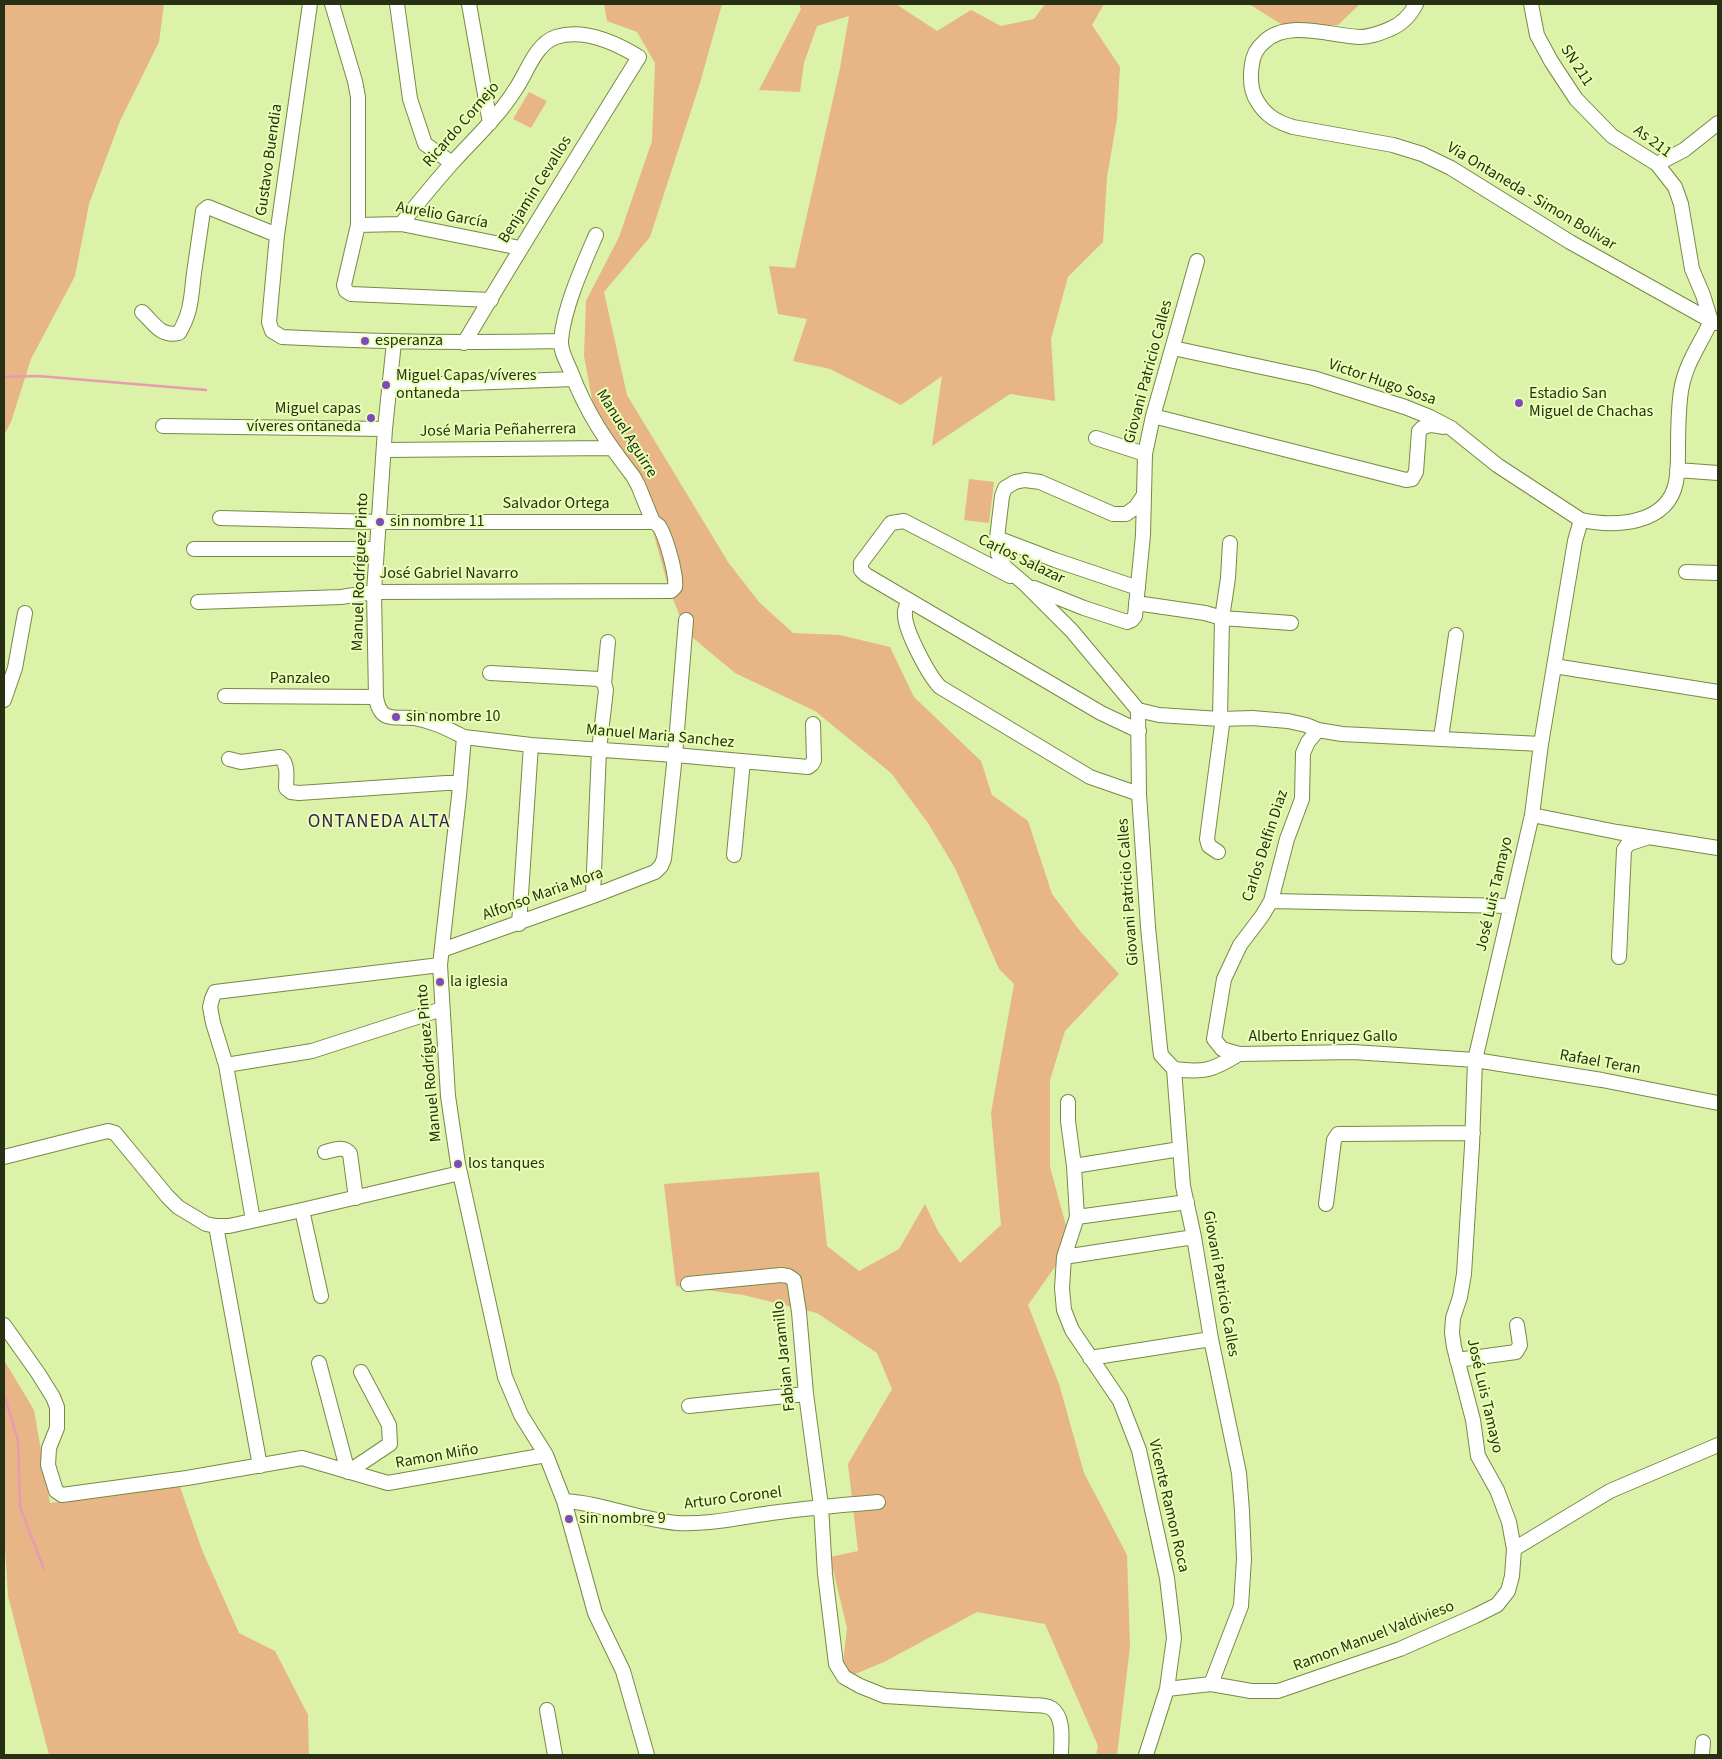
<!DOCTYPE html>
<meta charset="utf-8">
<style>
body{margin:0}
#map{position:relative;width:1722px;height:1759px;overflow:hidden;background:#dbf2a8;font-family:"Source Sans 3",sans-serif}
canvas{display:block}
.frame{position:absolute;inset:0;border:5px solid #283013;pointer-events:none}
</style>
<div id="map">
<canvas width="1722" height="1759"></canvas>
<div class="frame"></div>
</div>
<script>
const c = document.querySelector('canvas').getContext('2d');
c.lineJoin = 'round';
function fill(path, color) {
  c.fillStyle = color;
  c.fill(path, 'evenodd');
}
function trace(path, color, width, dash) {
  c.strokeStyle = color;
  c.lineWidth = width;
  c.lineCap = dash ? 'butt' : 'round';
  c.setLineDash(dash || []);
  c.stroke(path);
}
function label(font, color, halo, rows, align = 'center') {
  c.font = font + ' "Source Sans 3",sans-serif';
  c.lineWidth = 4;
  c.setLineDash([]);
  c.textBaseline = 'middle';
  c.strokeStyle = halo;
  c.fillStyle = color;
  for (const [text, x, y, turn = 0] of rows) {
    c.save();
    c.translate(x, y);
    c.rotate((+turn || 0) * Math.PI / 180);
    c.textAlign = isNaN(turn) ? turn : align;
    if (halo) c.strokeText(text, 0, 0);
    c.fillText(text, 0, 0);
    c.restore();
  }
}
fill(new Path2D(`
 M4 4H164L159 42 120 121 89 204 75 276 31 359 11 422 4 435Z
 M604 4H722L700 83 650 237 604 292 627 395 728 562 759 602 793 633 840 635 890 647 914 697 981 761 992 795 1028 821 1052 894 1080 931 1119 974 1065 1031 1050 1080V1167L1071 1244 1028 1305 1059 1384 1084 1473 1127 1555 1130 1647 1117 1755H1096L1098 1746 1045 1624 977 1612 884 1662 841 1680 847 1628 830 1557 858 1551 848 1464 892 1389 877 1353 817 1313 743 1295 676 1286 664 1184 819 1172 827 1246 859 1271 899 1249 925 1204 938 1231 960 1263 1001 1225 991 1113 1014 984 999 969 955 868 928 823 891 773 815 711 735 673 686 632 668 586 640 484 597 425 584 356 586 301 619 237 652 141 655 63 637 32 607 21Z
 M799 4H896L937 31 971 10 1001 26 1034 19 1045 4H1104L1092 25 1120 67 1117 119 1107 177 1103 242 1068 277 1051 339 1055 401 1010 394 932 446 942 376 901 405 830 369 793 361 807 319 778 314 769 266 795 268 840 68 849 16 817 26 804 63 800 92 759 90 801 9Z
 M1249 4H1360L1338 25 1289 29Z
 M529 92 547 101 531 128 513 119Z
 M969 479 994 482 989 523 964 520Z
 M4 1360 34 1410 50 1503 179 1484 202 1550 239 1633 275 1651 308 1715 309 1755H49L8 1596 4 1533Z`), '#e8b587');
trace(new Path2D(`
 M4 377 38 376 206 390
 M4 1395 18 1440 20 1507 44 1569`), '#e79caf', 2.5);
const minor = new Path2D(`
 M310 4 277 235 269 322 272 331 282 337C375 342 468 343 561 341
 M332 4 355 81 358 97V225L344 285 346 291 351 294 491 300
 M397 4 410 99 425 144 452 163
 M469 4 490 123
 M1416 4C1410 16 1402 24 1390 29 1380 33 1371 37 1360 37 1331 36 1288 19 1264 42 1257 48 1253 55 1252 64 1250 77 1250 90 1257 101 1266 116 1277 122 1293 127L1393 145 1422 154 1451 168 1570 242 1715 323
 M1657 164 1684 150 1718 123
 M401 224C418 203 435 182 453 162 474 139 498 117 515 90 527 73 535 44 556 37 584 28 616 43 639 57 580 152 521 247 464 343
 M358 225 401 224 520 248
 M142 312C155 324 160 337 179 333 192 311 191 296 194 273 197 252 200 231 203 211L208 207 277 235
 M394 342 385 429 374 592 376 697C377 704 379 713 387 716 395 719 407 717 415 718 433 721 448 729 464 737L459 796 440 965 448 1096 458 1164 505 1377 521 1415 546 1455 564 1501 595 1613 623 1671 647 1755
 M1173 348 1313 378 1405 407 1430 417 1451 428 1497 465 1581 520
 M390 386 573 379
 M1153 416 1406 480 1412 479 1416 472 1419 431C1426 423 1433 425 1443 427
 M163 426 385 429
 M1096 438 1145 454
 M384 450 611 448
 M1677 470 1718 473
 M220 518 380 522H653
 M997 538 1055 560 1138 588
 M194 549H377
 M1686 572 1718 573
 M1010 576 904 521 891 523 861 563V570L866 575 1101 713 1139 731
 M1034 588 1084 608 1127 622 1132 620 1135 616 1143 535 1144 495
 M909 600C907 604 904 610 905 615 905 631 929 676 940 687L1090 777 1139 794
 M198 602 341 597 374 592 671 591 675 587C677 576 666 536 659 526 657 524 656 523 653 522L638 485 633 476C606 441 587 414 571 372 567 362 560 351 561 340 564 307 583 265 596 235
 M1136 603 1205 613 1222 618 1291 623
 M1554 666 1718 692
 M490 673 599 679 604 683 606 690 599 750 593 896
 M604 683 608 642
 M225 696 376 697
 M4 700 15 668 25 613
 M1138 710 1159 715 1220 719 1252 718 1288 721 1306 725 1318 730 1342 734 1541 744
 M464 737 531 745 675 755 808 767 812 764 814 760 813 724
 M1441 738 1456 635
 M229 759 241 762 280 757C289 764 286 778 286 788L291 792 299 793 446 783H460
 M1532 815 1617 832 1718 848
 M1218 852 1209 846 1207 839 1222 725 1220 719 1222 618 1228 578 1230 543
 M734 855 743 761
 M1271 901 1510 906
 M519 924 531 745
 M442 950 593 896 655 872 661 866 664 859 675 755 686 620
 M1619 957 1624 850 1628 844 1649 837
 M1239 1054 1222 1049 1214 1039 1224 979 1240 945 1262 916 1271 901 1287 839 1302 799 1303 753 1308 742 1318 730
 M226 1065 312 1051 442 1009
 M1174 1069C1205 1073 1213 1070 1239 1054L1353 1052 1475 1060 1602 1080 1718 1103
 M1068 1102V1121L1074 1166 1077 1217 1064 1257 1062 1288 1064 1310 1072 1330 1120 1401 1139 1450 1167 1578 1174 1638 1167 1689 1146 1755
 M325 1152C334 1150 344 1145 350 1154L356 1198
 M4 1157 87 1136 108 1131 115 1133 167 1196 178 1207 206 1224 216 1226H229L302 1210 460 1173
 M1074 1166 1180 1149
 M1326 1204 1334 1140 1338 1134 1473 1133
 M302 1210 321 1296
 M1077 1217 1187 1202
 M253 1220 226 1065 213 1023 210 1007 212 999 215 992 440 965
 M216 1226 260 1466
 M1064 1257 1194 1237
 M688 1284 781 1275 788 1276 794 1280 799 1312 806 1394 821 1506 825 1574 836 1664 844 1677 860 1686 885 1696 1031 1705C1037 1705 1046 1705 1051 1708 1065 1717 1061 1741 1061 1755
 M4 1325 38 1373 53 1397 57 1407V1428L49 1448 48 1465 56 1491 62 1495 187 1478 302 1458 388 1483 546 1455
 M1090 1358 1211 1339
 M1457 1360 1516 1352 1520 1345 1517 1325
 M319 1363 348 1472 390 1444 389 1425 361 1372
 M689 1406 806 1394
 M564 1501C603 1503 638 1520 677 1523 708 1525 741 1517 771 1513 807 1508 842 1505 878 1502
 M1514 1549 1509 1522 1497 1490 1478 1456 1473 1420 1454 1347 1452 1333 1453 1318 1460 1297 1464 1274 1472 1146 1475 1060 1532 815 1541 744 1575 541 1581 520C1615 527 1668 525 1676 482 1678 472 1678 462 1678 452 1678 431 1678 411 1681 391 1685 364 1700 345 1711 321L1703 295 1692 269 1681 204 1675 187 1657 164 1612 136 1576 99 1551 61 1537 35 1531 4
 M1211 1684 1251 1691H1278L1400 1649 1475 1616 1497 1605 1508 1591 1512 1576 1514 1549 1610 1491 1718 1445
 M1167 1689 1211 1684 1241 1606 1244 1559 1242 1511 1239 1473 1211 1339 1194 1237 1183 1186 1174 1069 1161 1055 1160 1048 1148 927 1139 794 1138 710 1072 631 1026 585 1005 567 998 554 997 538 1002 496 1005 488 1015 482 1025 480 1040 482 1113 514H1126L1136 507 1144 495 1145 454 1153 416 1197 261
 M547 1710 555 1755
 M1702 1755 1703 1742`);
trace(minor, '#768a45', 16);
trace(minor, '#fff', 14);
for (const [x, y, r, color] of [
 [365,341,5,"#8048be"],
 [386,385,5,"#8048be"],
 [1519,403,5,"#8048be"],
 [371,418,5,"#8048be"],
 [380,522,5,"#8048be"],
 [396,717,5,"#8048be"],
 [440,982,5,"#8048be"],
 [458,1164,5,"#8048be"],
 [569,1519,5,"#8048be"]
]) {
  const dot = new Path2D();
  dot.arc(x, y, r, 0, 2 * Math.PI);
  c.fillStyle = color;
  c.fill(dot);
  trace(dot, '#e8ffb5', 2);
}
label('16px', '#283013', '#e8ffb5', [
 ["SN 211",1576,66,57],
 ["Ricardo Cornejo",462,125,-49],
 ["As 211",1652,142,37],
 ["Gustavo Buendia",270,160,-82],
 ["Benjamin Cevallos",536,190,-58],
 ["Via Ontaneda - Simon Bolivar",1531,197,31],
 ["Aurelio García",442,216,10],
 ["Giovani Patricio Calles",1149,372,-75],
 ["Victor Hugo Sosa",1382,383,19],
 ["José Maria Peñaherrera",498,431,-1],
 ["Manuel Aguirre",626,434,58],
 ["Salvador Ortega",556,504],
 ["Carlos Salazar",1021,560,26],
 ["Manuel Rodríguez Pinto",361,572,-88],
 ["José Gabriel Navarro",449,574],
 ["Panzaleo",300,679],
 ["Manuel Maria Sanchez",660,737,5],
 ["Carlos Delfin Diaz",1266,846,-72],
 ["Giovani Patricio Calles",1129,892,-94],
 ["José Luis Tamayo",1495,894,-77],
 ["Alfonso Maria Mora",543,895,-20],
 ["Alberto Enriquez Gallo",1323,1037],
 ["Manuel Rodríguez Pinto",430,1063,-95],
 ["Rafael Teran",1600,1063,10],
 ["Giovani Patricio Calles",1220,1284,80],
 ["Fabian Jaramillo",785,1356,-96],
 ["José Luis Tamayo",1484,1396,77],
 ["Ramon Miño",437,1457,-10],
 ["Arturo Coronel",733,1499,-7],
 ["Vicente Ramon Roca",1168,1506,77],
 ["Ramon Manuel Valdivieso",1374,1637,-21]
]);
label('16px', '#283013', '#e8ffb5', [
 ["esperanza",375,341],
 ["Miguel Capas/víveres",396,376],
 ["ontaneda",396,394],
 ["Estadio San",1529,394],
 ["Miguel de Chachas",1529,412],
 ["Miguel capas",361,409,"right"],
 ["víveres ontaneda",361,427,"right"],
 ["sin nombre 11",390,522],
 ["sin nombre 10",406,717],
 ["la iglesia",450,982],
 ["los tanques",468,1164],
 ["sin nombre 9",579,1519]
], 'left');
c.letterSpacing = '1px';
label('19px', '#371c55', '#e8ffb5', [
 ["ONTANEDA ALTA",379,823]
]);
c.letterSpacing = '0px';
</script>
